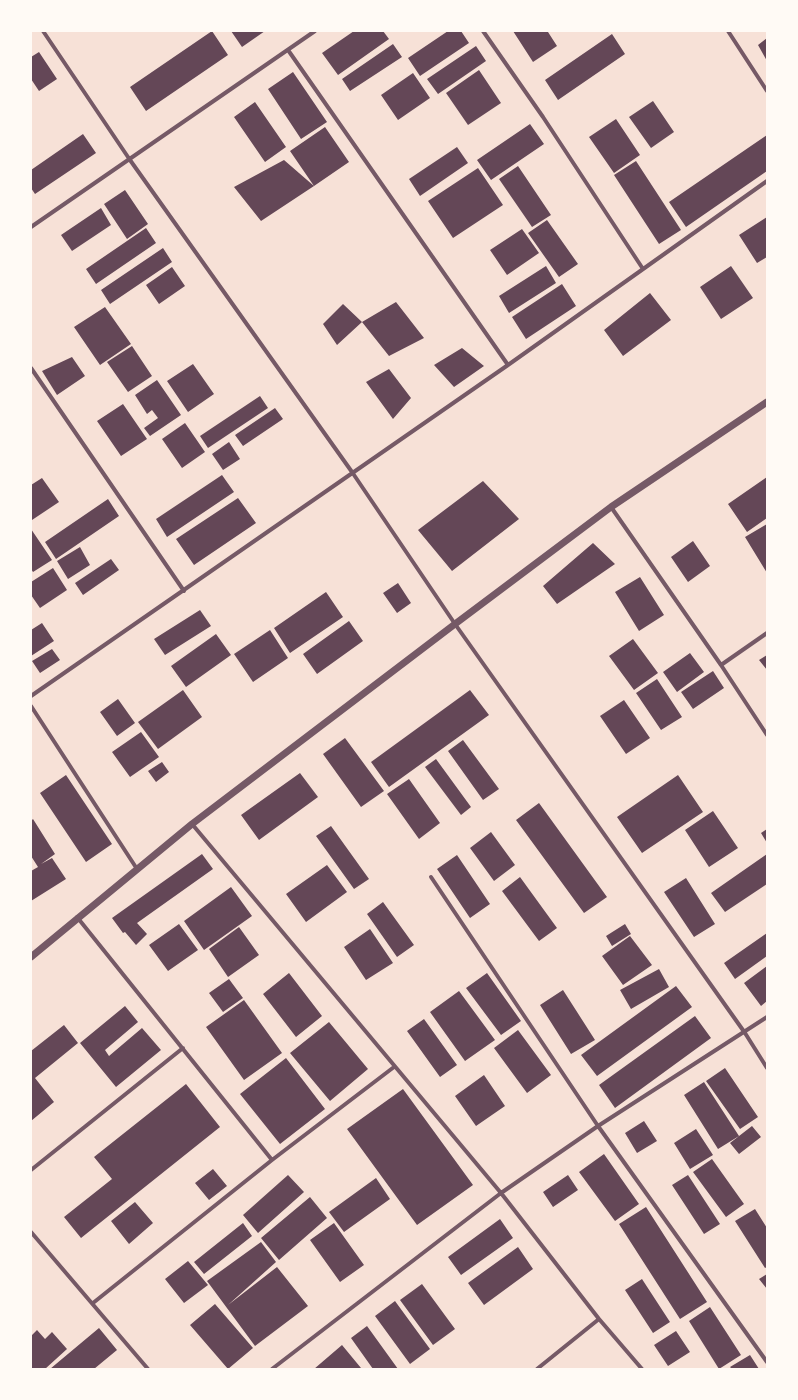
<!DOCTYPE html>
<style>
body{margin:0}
#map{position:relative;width:798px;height:1400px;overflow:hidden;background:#f7e1d7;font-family:"Source Sans 3",sans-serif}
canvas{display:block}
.frame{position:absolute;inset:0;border:32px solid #fffaf5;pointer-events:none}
</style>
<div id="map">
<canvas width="798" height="1400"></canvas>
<div class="frame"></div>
</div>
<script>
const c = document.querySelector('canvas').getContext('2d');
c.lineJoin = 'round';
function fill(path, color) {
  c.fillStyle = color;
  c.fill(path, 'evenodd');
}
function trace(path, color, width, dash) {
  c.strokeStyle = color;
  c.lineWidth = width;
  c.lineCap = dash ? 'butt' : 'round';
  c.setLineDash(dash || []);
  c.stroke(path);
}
fill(new Path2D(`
 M212 31 228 55 146 111 130 87Z
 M231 31H265L242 47Z
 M354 31H383L389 39 338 75 322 53Z
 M448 31H461L469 43 420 76 408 58Z
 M513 31H551L548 32 557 46 533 62Z
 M612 34 625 54 558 100 545 80Z
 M767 38V61L758 45Z
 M393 44 402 57 350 91 342 79Z
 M476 46 486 61 438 94 427 79Z
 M39 52 57 79 39 91 31 79V57Z
 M479 70 501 103 468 125 446 93Z
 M293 72 327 122 301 139 268 89Z
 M413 73 430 98 398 120 381 95Z
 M653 101 674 132 651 148 629 117Z
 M255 102 286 147 265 162 234 117Z
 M616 119 640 155 614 173 589 137Z
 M530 124 544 144 491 180 477 160Z
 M325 127 349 162 314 186 290 151Z
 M83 134 96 153 35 194 31 188V170Z
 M767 135V171L686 227 669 202Z
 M457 147 468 163 420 196 409 179Z
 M284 160 314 186 261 221 234 187Z
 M636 161 681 230 659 244 614 175Z
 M518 166 551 215 532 227 499 179Z
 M478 168 503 205 453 238 428 201Z
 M125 190 148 224 127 239 104 204Z
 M101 208 111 225 72 251 61 235Z
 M767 217V257L757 263 739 235Z
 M547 220 578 264 559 277 528 233Z
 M146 228 156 243 96 284 86 269Z
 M522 229 539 253 507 275 490 250Z
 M163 248 172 262 110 304 101 290Z
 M546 266 556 283 509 313 499 296Z
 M731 266 753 298 721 319 700 287Z
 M172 267 185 286 159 304 146 285Z
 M562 284 576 306 526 339 512 317Z
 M650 293 671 320 623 356 604 330Z
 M396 302 424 338 389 356 362 322Z
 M343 304 362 322 337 345 323 324Z
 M105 307 131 344 100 365 74 327Z
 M132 346 152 376 128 392 107 362Z
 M462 348 484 366 454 387 434 365Z
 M72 357 85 376 57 395 42 371Z
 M193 364 214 394 188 412 167 381Z
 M389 369 411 398 393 419 366 382Z
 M157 380 181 415 150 436 144 428 158 418 152 410 147 414 135 395Z
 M260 396 268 408 208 448 200 436Z
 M123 404 147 439 121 456 97 421Z
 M275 408 283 419 243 446 235 435Z
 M185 423 205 452 182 468 162 439Z
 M229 442 240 459 223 470 212 454Z
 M222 475 234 492 167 537 156 519Z
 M767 477V518L747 532 728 504Z
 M42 478 59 502 32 520 31 485Z
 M483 481 519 519 452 571 418 530Z
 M238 498 256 523 194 565 176 539Z
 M108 499 119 516 56 559 45 542Z
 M767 524V573L745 537Z
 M31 529 52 560 33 572 31 569Z
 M693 541 710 566 688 582 671 557Z
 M593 543 615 564 557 604 543 586Z
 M80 547 90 565 68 579 57 561Z
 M111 559 119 570 83 595 75 583Z
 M53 568 67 590 40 608 31 595V582Z
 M640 577 664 615 639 631 615 592Z
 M398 583 411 603 397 613 383 593Z
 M326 592 343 617 290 653 274 628Z
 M200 610 211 626 165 655 154 639Z
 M349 621 363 641 317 674 303 654Z
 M42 623 54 641 31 656V630Z
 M270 630 288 658 253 682 234 654Z
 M216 634 231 655 186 687 171 666Z
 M633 639 658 673 634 690 609 656Z
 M52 649 60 660 40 673 32 661Z
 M690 653 704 672 677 692 663 672Z
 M767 655V670L759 660Z
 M713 671 724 688 693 709 681 692Z
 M657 679 682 717 661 730 636 693Z
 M183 690 202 717 158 749 138 722Z
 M470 690 489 715 389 787 371 762Z
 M118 699 135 723 117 736 100 712Z
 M624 700 650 738 626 754 600 716Z
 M141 732 159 757 130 777 112 752Z
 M345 738 384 791 361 807 323 754Z
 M463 740 499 789 483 800 448 751Z
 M436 759 471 807 461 815 425 767Z
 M162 762 169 772 156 782 148 771Z
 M300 773 318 797 259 840 241 815Z
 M66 775 112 844 86 862 40 793Z
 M678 775 703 812 642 853 617 817Z
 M409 779 440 823 419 839 387 794Z
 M539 803 607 897 584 913 516 820Z
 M713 811 738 848 709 867 685 830Z
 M33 819 55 854 41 864 52 858 66 879 31 901V871L38 867 31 856V821Z
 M331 826 369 879 354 889 316 836Z
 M767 829V843L761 833Z
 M491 832 515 865 494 881 470 848Z
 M202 854 213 869 137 923 147 934 136 945 125 932 123 933 112 918Z
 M767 854V884L725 912 711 893Z
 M457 855 490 904 470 918 437 869Z
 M327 865 347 892 306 922 286 894Z
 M520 877 557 928 539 941 502 891Z
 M686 878 715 924 694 937 664 892Z
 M231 887 252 916 204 950 184 921Z
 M383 902 414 945 397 957 367 914Z
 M179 924 198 950 168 971 149 945Z
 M625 924 631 934 612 946 606 936Z
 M239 927 259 955 228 977 209 949Z
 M370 929 393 963 366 980 344 947Z
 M767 933V956L735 979 724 963Z
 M630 936 652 965 623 985 602 956Z
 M767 966V1001L761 1006 744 983Z
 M659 969 669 987 631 1009 620 990Z
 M289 973 322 1016 296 1037 263 994Z
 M487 973 521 1021 501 1035 466 988Z
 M229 979 243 998 223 1012 209 993Z
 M676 986 692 1007 597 1076 581 1055Z
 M563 990 595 1040 571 1054 540 1005Z
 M459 991 495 1040 465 1061 430 1012Z
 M244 1000 282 1053 244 1080 206 1027Z
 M125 1006 138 1022 105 1050 109 1056 142 1028 161 1050 116 1087 80 1043Z
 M695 1016 711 1038 615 1108 599 1085Z
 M424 1019 457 1065 440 1077 407 1031Z
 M329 1022 368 1069 330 1101 290 1053Z
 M64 1025 78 1043 35 1078 54 1102 31 1121V1051Z
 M518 1030 551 1075 527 1093 494 1048Z
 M286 1058 325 1109 280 1144 240 1094Z
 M725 1068 758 1117 740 1129 706 1081Z
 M484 1075 505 1106 476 1126 455 1096Z
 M704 1082 739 1136 718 1149 684 1095Z
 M186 1084 220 1127 81 1238 64 1217 112 1179 94 1157Z
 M403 1089 473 1185 417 1225 347 1129Z
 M644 1121 657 1141 637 1153 625 1133Z
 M752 1126 761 1137 739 1154 730 1143Z
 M696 1129 713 1155 690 1169 674 1143Z
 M604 1154 639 1204 615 1221 579 1172Z
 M712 1159 744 1204 726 1217 693 1172Z
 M213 1169 227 1186 209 1200 195 1183Z
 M288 1175 304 1192 258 1233 243 1215Z
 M568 1175 578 1190 553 1207 543 1192Z
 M688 1175 720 1224 704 1234 672 1185Z
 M376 1178 390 1199 344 1232 329 1212Z
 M310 1197 327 1218 279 1260 261 1238Z
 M135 1202 153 1223 129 1244 111 1221Z
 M646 1207 707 1302 680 1319 619 1224Z
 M755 1209 767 1228V1267L765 1268 735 1221Z
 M500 1219 513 1238 461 1275 448 1257Z
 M243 1223 252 1236 204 1274 194 1262Z
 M334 1223 364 1265 340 1282 310 1240Z
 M261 1242 276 1262 228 1305 277 1267 308 1306 255 1346 207 1281Z
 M518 1247 533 1269 484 1305 468 1283Z
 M188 1261 208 1285 184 1303 165 1279Z
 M767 1274V1289L759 1279Z
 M642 1279 670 1322 653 1333 625 1290Z
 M422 1284 455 1329 433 1345 400 1300Z
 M395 1301 430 1349 410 1364 375 1316Z
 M215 1304 253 1348 228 1369 190 1325Z
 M710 1307 741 1355 719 1369 689 1321Z
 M367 1326 398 1369H373L351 1338Z
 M99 1328 117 1350 94 1369H50Z
 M37 1330 45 1339 52 1332 67 1349 45 1369H31V1336Z
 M676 1331 690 1352 668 1366 654 1345Z
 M342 1345 361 1368 314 1369Z
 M750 1355 759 1369H732L730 1367Z`), '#644757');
trace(new Path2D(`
 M43 31 130 160 352 472 455 624 745 1033 767 1068
 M483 31 543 117 643 269
 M728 31 767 91
 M288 50 508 365
 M31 227 315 31
 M31 368 184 591
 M611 507 721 665 767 735
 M721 665 767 633
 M31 696 508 365 767 181
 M31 706 137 869
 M192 824 501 1193 599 1319 642 1369
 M431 877 598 1126 767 1362
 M77 917 272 1160
 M31 1170 183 1048
 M31 1232 148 1369
 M93 1303 272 1160 394 1067
 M272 1369 501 1193 598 1126 767 1017
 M537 1369 599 1319`), '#755966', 4);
trace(new Path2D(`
 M31 957 192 824 455 624 611 507 767 402`), '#755966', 7);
</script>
